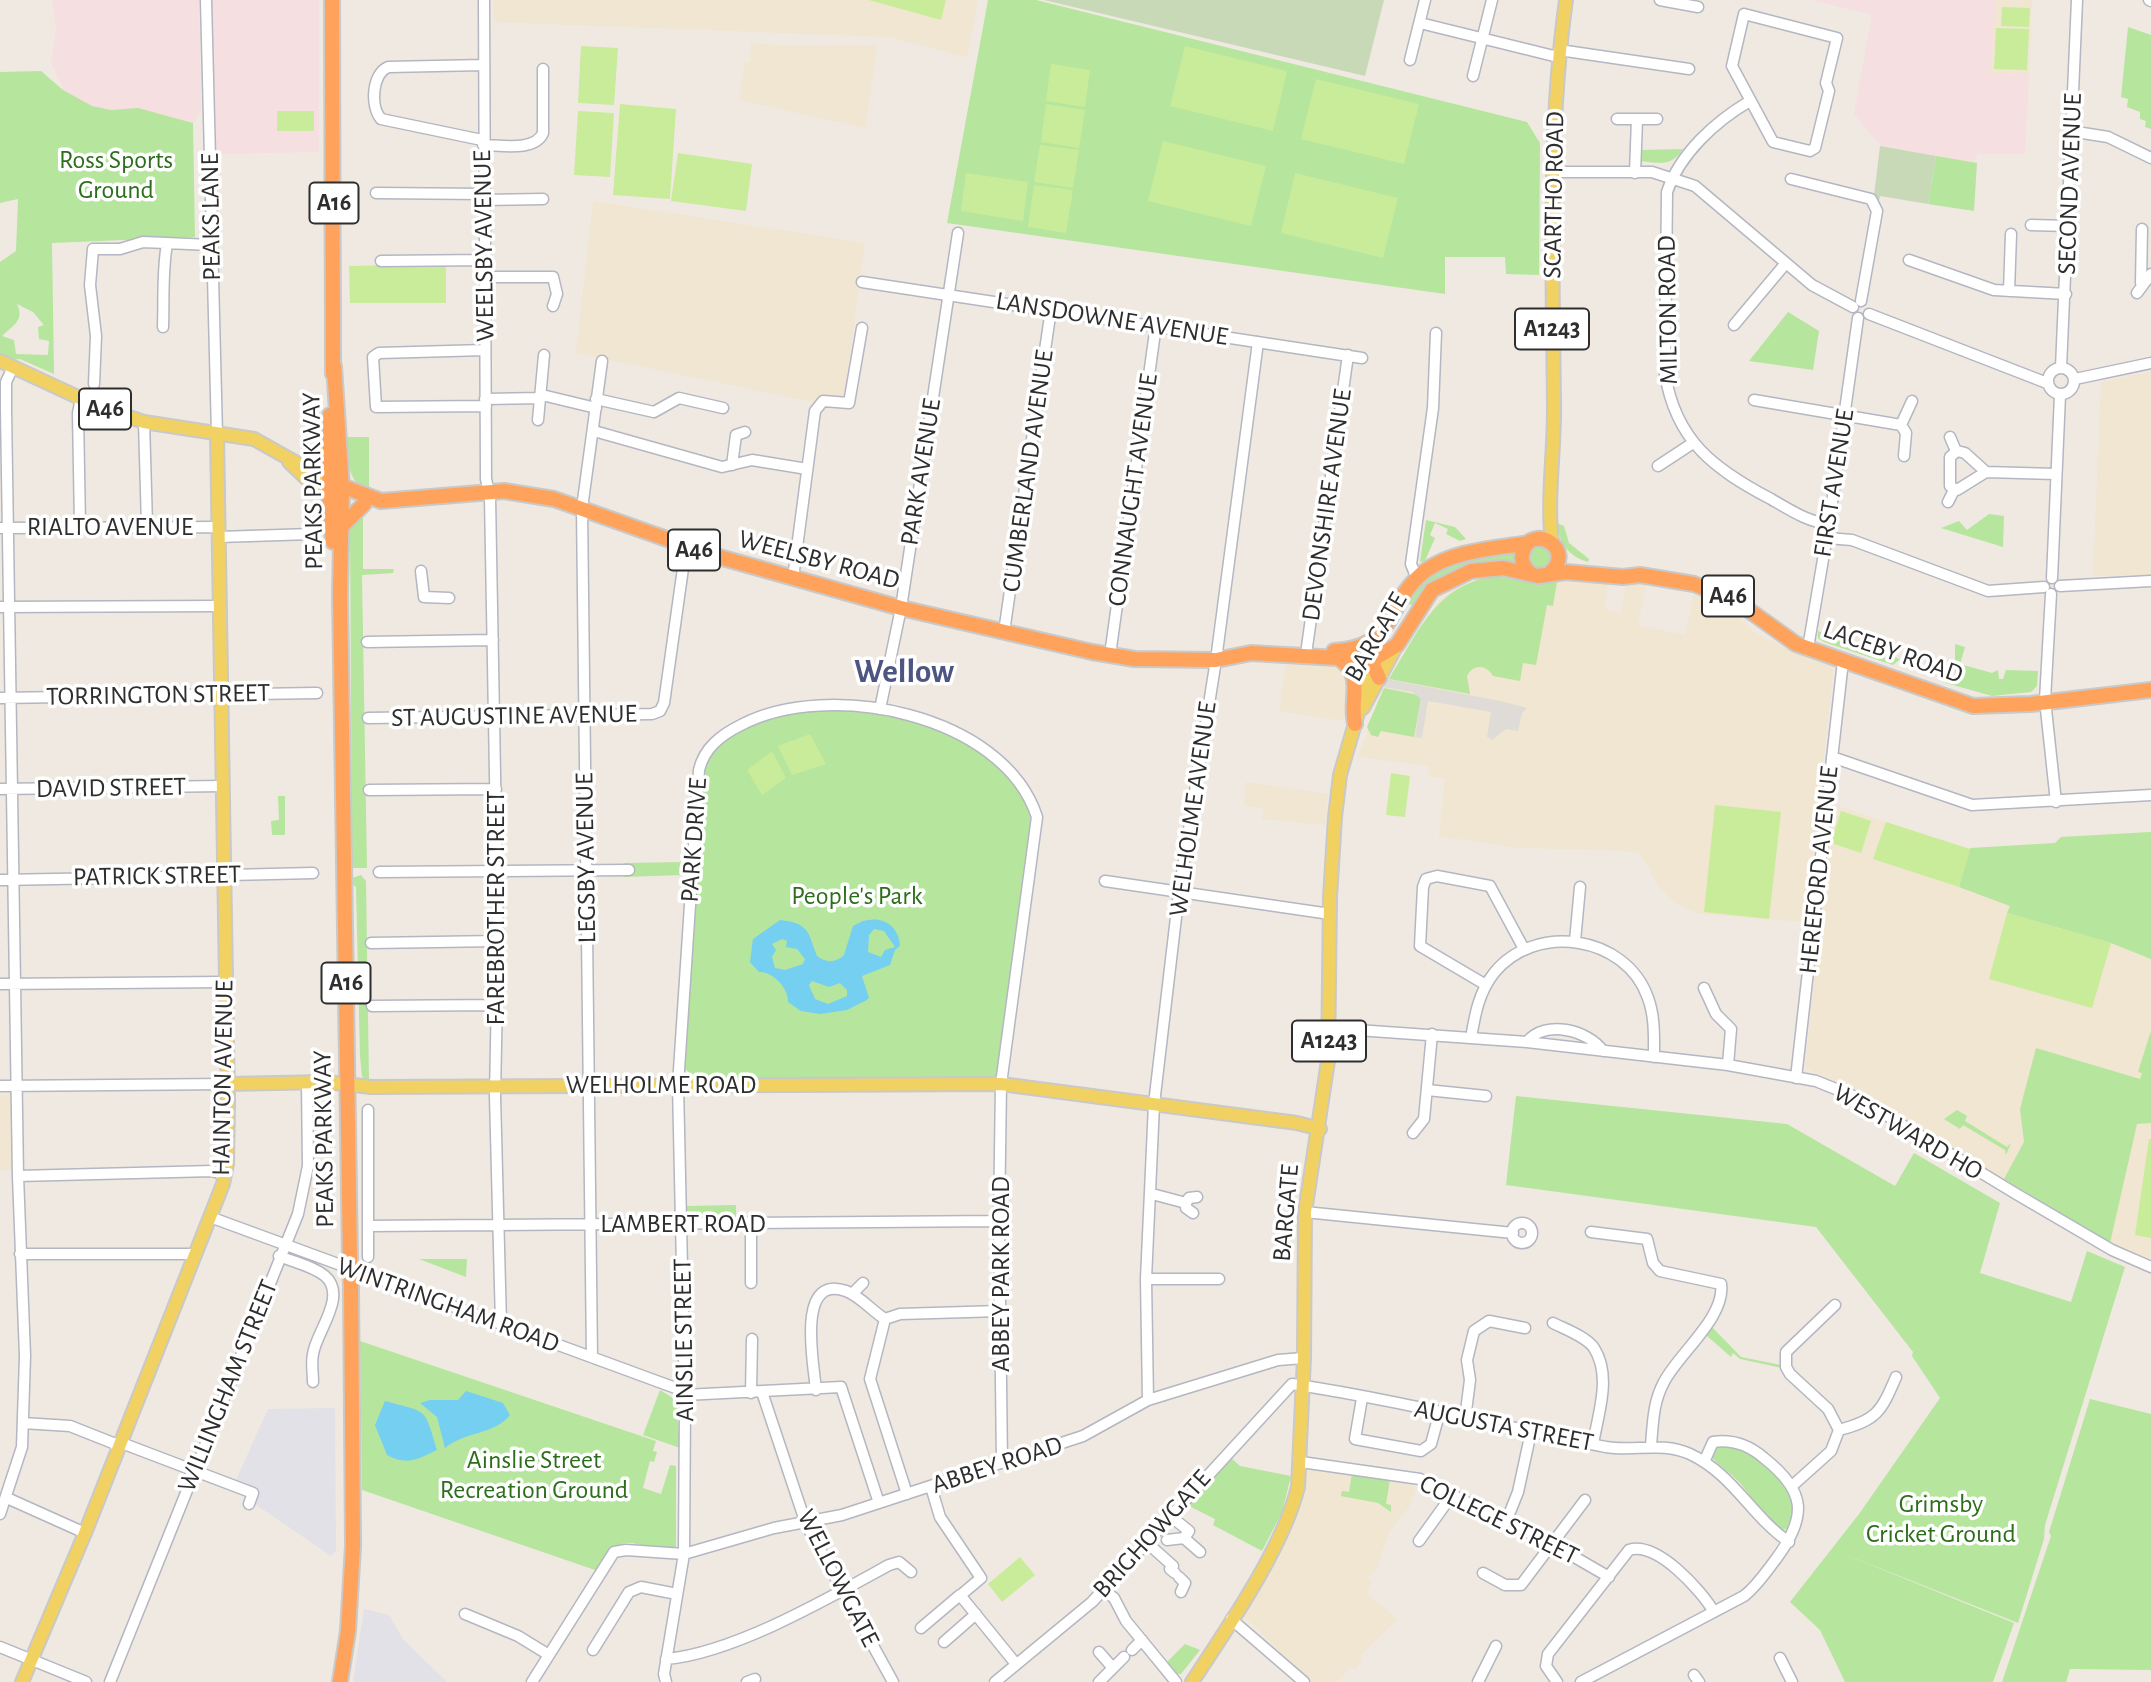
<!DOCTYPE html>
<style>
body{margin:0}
canvas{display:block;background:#efe9e1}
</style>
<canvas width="2151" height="1682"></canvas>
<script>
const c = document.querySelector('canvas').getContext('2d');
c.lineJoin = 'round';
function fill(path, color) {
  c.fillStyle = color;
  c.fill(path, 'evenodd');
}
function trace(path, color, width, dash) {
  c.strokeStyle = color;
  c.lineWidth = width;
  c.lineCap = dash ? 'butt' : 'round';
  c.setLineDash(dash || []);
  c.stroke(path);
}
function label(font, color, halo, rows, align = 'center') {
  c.font = font + ' "Alegreya Sans",sans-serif';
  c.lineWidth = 7;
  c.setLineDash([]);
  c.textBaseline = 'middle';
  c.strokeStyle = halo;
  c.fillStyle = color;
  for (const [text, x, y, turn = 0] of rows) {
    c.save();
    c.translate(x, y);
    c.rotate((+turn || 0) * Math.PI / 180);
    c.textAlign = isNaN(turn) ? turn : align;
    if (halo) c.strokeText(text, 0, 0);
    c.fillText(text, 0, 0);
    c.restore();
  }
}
fill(new Path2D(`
 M335 1408 336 1551 331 1556 255 1504 260 1491 235 1482 268 1409Z
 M364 1609 389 1615 403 1639 447 1682H353Z`), '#e3e1e8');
fill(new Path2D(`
 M493 0H978L967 57 889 37 494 22Z
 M1996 0H2032L2029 74 1990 73Z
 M751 43 789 46 877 45 865 128 739 100 745 62H750Z
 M593 201 865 243 844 398 822 395 813 402 576 353Z
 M2151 372V575L2093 576 2101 382Z
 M1495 575 1608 582 1605 609 1621 612 1627 582 1646 583 1638 625 1685 635 1694 594 1724 604 1754 632 1783 647 1834 663 1806 922 1701 914 1685 908 1672 900 1658 885 1640 853 1614 850 1517 848 1439 836 1445 778 1428 776 1429 766 1358 757 1387 679 1433 608 1441 598 1459 586Z
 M1286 665 1340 667 1353 688 1343 721 1279 711Z
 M1246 782 1328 794 1325 825 1262 819 1263 808 1244 806Z
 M1832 804 1969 849 2055 843 2061 837 2151 832V1261L2110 1243 1855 1090 1805 1068Z
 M12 1094 14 1170H0V1095Z
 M1306 1467 1413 1485 1415 1491 1409 1507 1389 1532 1376 1570 1367 1577 1371 1580 1367 1594 1398 1619 1360 1656 1362 1659 1355 1670 1351 1667 1337 1682H1312L1240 1613 1275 1562 1280 1561 1279 1554 1296 1514Z`), '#f0e6d1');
fill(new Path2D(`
 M52 0H199L201 112 193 123 138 108 111 110 92 106 63 90 51 62 56 29Z
 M210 0H319V152L214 154Z
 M1811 0H1996L1990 73 2029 74 2025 154H1978L1973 163 1881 146 1854 114 1872 15Z`), '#f5dfe0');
fill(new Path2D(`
 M988 0H1036L1527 122 1540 143 1539 275 1506 274 1505 257H1445V294L947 223Z
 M2128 27 2151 35V129L2145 127 2146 121 2140 119V112L2127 107 2128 99 2121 97Z
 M41 71 63 90 92 106 111 110 138 108 193 123 195 237 52 243 54 374 20 359 11 360 0 355V262L16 251 18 199 0 203V72ZM17 304 33 312 44 325 38 327 39 339 49 341 48 355 16 354 14 340 2 336C12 326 25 321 17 304Z
 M1683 149C1672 167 1659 163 1640 161V150Z
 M1936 156 1977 163 1974 211 1928 204Z
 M1788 312 1819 331 1813 370 1749 361Z
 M347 437H369V493C347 481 347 460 347 437Z
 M1989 514 2004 516 2003 547 1941 528 1959 521 1967 530Z
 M363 515V569H394L393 573 362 575 367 868H352L350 530 357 518Z
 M1426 520 1455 527 1466 539 1460 541 1446 534 1448 529 1435 523 1430 535 1435 538 1425 561 1420 562Z
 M1557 523 1564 526 1569 543 1589 559 1588 562C1568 556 1559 543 1557 523Z
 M1527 556a12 12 0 1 1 24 0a12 12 0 1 1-24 0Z
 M1514 548 1513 564C1465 558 1443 569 1412 605L1405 603V598L1438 566Z
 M1495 576 1535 583 1558 576 1553 606 1547 605 1536 665 1523 663 1520 681 1493 676C1486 664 1473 664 1467 676L1470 694 1389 679C1418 633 1435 585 1495 576Z
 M1818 631 1900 659 1893 665 1824 642 1818 638Z
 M1955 644 1965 647 1960 664 1992 673 1998 670 1999 679H2003L2006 670 2038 671 2037 686 2031 692 1992 696 1946 683V673L1955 676Z
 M1384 688 1418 695 1421 699 1414 737 1381 731 1378 737 1371 735 1367 727Z
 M835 710C906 714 1020 741 1032 825L997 1078 697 1079 685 1069 684 1033 703 761C745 718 777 711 835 710Z
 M278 796H285V835H272L271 821 279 820Z
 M2151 832V959L2111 943 2007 913 2010 906 1959 887 1970 848 2055 843 2061 837Z
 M685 862 684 875 624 877V863Z
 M361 875 366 881 369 1081 362 1077 360 1056 356 887 352 884V878Z
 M2151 1031V1123L2137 1124 2110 1243 2004 1179 2024 1142 2020 1109 2036 1048 2140 1079 2142 1073 2138 1072Z
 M1516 1096 1787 1124 1895 1186 1914 1153 2000 1203 1980 1273 2071 1302 2087 1251 2125 1267 2045 1525 2044 1539 2018 1623 1834 1550 2014 1623 1993 1682H1845L1820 1630 1790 1602 1859 1514 1940 1398 1912 1356 1913 1352 1816 1227 1506 1185Z
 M1957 1110 1967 1116 1965 1121 2007 1147 2011 1143 2006 1155 2005 1150 1963 1125 1960 1129 1944 1119Z
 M736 1205V1218H687V1206Z
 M419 1259H467L466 1277Z
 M1711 1326 1741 1357 1781 1365 1782 1368 1740 1359 1733 1353 1731 1357 1707 1336 1703 1337Z
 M360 1341 656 1441 653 1451 657 1452 654 1462 650 1461 643 1488 661 1494 670 1465 676 1466V1547C634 1555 626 1520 598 1571L362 1490Z
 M660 1390 676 1400 680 1448 643 1435Z
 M2090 1399 2151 1414V1670L2070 1669 2066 1682H2002L2051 1536 2049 1532Z
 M1719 1446C1757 1445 1809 1489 1789 1530 1765 1528 1753 1496 1738 1481 1730 1473 1721 1467 1713 1459L1714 1450Z
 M1230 1457 1240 1466 1291 1476 1282 1512 1262 1551 1213 1525 1215 1519 1183 1503Z
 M1352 1473 1390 1479 1386 1504 1391 1505V1512L1378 1503 1341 1496 1342 1491 1349 1492Z
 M1185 1644 1200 1650 1181 1674H1173L1167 1662Z`), '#b6e59e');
fill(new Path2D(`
 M1044 0H1384L1365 76Z
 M1880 146 1936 156 1928 204 1880 196 1879 201 1874 195Z`), '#c8d9b8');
fill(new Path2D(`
 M869 0H946L941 20Z
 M2002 7 2030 8 2029 27 2001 26Z
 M1996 28 2029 29 2027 70 1994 69Z
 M581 46 618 48 614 105 578 103Z
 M1185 46 1287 71 1273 131 1170 106Z
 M1051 64 1090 70 1085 107 1046 101Z
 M1316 79 1419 104 1404 164 1301 139Z
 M620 104 676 109 670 199 613 195Z
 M1046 104 1085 110 1079 148 1041 142Z
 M277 111H314V131H277Z
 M578 111 614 113 610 177 574 175Z
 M1163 141 1266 166 1251 226 1148 201Z
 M1040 145 1079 150 1073 188 1034 182Z
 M678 153 752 164 746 211 671 201Z
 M966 173 1028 182 1023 221 961 211Z
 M1295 173 1398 198 1383 258 1281 233Z
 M1034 185 1073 190 1066 233 1028 227Z
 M446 264V303H350L349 266Z
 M810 734 826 764 792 775 778 746Z
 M772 751 786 778 762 795 747 770Z
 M1391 773 1410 776 1405 817 1386 815Z
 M1715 805 1781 812 1769 919 1704 912Z
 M1841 811 1871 821 1861 853 1831 843Z
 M1886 822 1970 849 1959 887 1873 859Z
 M2007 913 2111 943 2092 1008 1989 979Z
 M2149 1139H2151V1238L2135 1235Z
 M1020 1557 1035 1575 1002 1602 988 1584Z`), '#c9ec9a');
fill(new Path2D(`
 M1387 679 1505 702 1527 708 1522 713 1518 731 1506 729 1492 740 1487 737 1491 712 1428 701 1422 738 1415 737 1421 699 1413 692 1383 687Z`), '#dfdcd8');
fill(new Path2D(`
 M780 920C810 923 808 933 817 956 826 963 836 963 844 955L853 926C874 912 899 921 900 946L895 950 890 965 862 976 869 998 865 1001 847 1010 820 1014 801 1011 788 1002C789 989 773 971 759 972L750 962 753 939ZM874 929 884 931 895 947 885 950 881 957 868 952 869 935ZM782 939 787 941 786 947 797 949 805 959 803 964 785 970 775 968 772 957 776 950 772 944ZM812 981 829 987 840 983 847 990V996L828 1004 815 999 809 985Z
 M466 1391 503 1403 510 1415C494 1435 466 1431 445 1448L437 1417 420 1403 430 1400H458Z
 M385 1401C428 1413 424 1406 437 1450 419 1459 406 1466 387 1455L375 1425Z`), '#75cff0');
const minor = new Path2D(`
 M206 0 217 434
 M484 0 486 479 490 497 498 941 495 1096 501 1324
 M1660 0 1698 7
 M2149 0 2151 1
 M1744 14 1837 38 1826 83 1829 91 1815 148 1810 151 1773 142 1732 66Z
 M1420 23 1558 57
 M1559 50 1689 69
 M1410 60 1425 0
 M1473 76 1492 0
 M1750 101C1716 121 1680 153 1667 192L1665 374C1676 441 1714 469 1771 499 1790 510 1808 522 1829 524
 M1617 119H1657
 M2070 131 2108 137 2151 158
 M482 140 381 119C370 106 372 74 388 67L484 65
 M483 145C500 145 535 152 543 133V69
 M1552 172H1652L1695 186 1812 285 1853 307
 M1635 173 1637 119
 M1791 179 1871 199 1877 211 1861 301
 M376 193 483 194
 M483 200 543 199
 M2031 225 2068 226
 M1909 260 1994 290 2066 294
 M381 261 484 260
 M485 277H553L557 294 553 306
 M862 282 1362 358
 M2141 283 2142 229
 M2009 291 2011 234
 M2137 293 2151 274
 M1869 314 2047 383
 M1734 325 1786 263
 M163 327C164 299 162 272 167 244
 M485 350 379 353 373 357 376 407 486 406
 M2048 381a13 13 0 1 1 26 0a13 13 0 1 1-26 0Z
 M2061 368 2077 0
 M2075 379 2151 363
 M94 384 96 336 90 285 93 249H120L143 242 211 245
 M542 395 596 408
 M485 399 541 398
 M596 399 654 412 679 398 723 408
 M1754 400 1901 425
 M538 420 544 355
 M144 422 147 525
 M594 431 722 467 752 460 807 469
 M1950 437 1956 451
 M1957 451 1965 453 1986 472 1957 490 1950 486V457Z
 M1904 456 1906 433 1901 425 1912 401
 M732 465 736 435 745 432
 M1658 466 1693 443
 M1986 472 2055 474
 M1948 502 1954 490
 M80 526 78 413 81 398
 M0 528 219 527
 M219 537 311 534
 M1827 538 1852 540 1988 591 2044 587
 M421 571 424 597 449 598
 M793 578 815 411 823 401 849 403 862 328
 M2052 578 2060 395
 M1417 579 1411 564 1433 408 1436 333
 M2060 586 2151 581
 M2051 594 2045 700 2056 802
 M0 607 220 606
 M1004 632 1051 309
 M367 642 493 640
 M1808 648 1829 524 1858 318
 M1306 654 1348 355
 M1110 655 1156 325
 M0 698 317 693
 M880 709 901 608 958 233
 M368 718 652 714 660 711 664 703 686 547
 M1832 757 1972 805 2151 795
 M0 789 223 786
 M369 790 496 789
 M379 872 629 870
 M0 880 219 876 223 878 230 875 313 873
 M1105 881 1330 914
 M1575 941 1580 887
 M371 943 498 941
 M0 984 224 982
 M1486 985 1420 946 1423 887 1426 879 1437 876 1490 886 1524 949
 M1704 988 1716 1014 1731 1029 1728 1065
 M372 1006 496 1005
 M1329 1028 1527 1042 1728 1065 1816 1081 1858 1098 2018 1195 2112 1250 2151 1267
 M1471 1038C1475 1014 1479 992 1494 973 1535 922 1626 935 1648 998 1655 1017 1654 1037 1654 1057
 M1527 1042C1545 1019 1588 1030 1603 1051
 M1796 1078 1843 661
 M0 1086 227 1084
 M1427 1090 1486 1096
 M368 1110V1257
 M1413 1133 1424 1119 1432 1034
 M18 1176 213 1171 225 1175
 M1152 1194 1186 1203 1189 1198 1197 1197
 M1186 1203V1208L1193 1213
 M1305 1212 1513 1233
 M210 1217 681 1390 685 1395
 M1512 1233a10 10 0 1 1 20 0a10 10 0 1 1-20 0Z
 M751 1224V1283
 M368 1226 999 1221
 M1591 1232 1647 1239 1653 1263 1660 1271 1721 1284C1726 1317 1678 1354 1664 1382 1653 1402 1653 1423 1651 1445
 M20 1254H196
 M279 1256C293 1262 313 1266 325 1276 348 1296 316 1332 313 1354 311 1363 313 1373 313 1382
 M1146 1279H1219
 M852 1294 863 1283
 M1553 1323C1565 1329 1587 1337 1594 1348 1612 1376 1598 1414 1593 1444
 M592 1357 582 508 602 361
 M816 1390C814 1366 795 1273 846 1291 860 1296 872 1311 885 1319
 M762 1392 806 1524 893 1682
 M751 1393 752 1339
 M685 1395 841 1387 879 1503
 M1362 1398 1355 1439 1421 1451 1431 1444 1437 1422 1435 1413
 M1148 1400 1146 1279 1154 1104 1179 892 1216 660 1258 342
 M1465 1419 1470 1380 1467 1360 1474 1331 1489 1321 1525 1328
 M23 1423 70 1426 113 1443 117 1447
 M1839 1430C1877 1420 1881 1412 1896 1377
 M119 1442 253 1493 249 1504
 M1301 1462 1420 1479 1552 1544 1609 1577
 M1792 1486 1831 1451 1839 1430 1828 1409 1790 1374 1786 1367V1352L1835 1305
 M931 1487 940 1517 981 1578 962 1594
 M907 1494 870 1379 885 1319 900 1314 1000 1311
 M7 1498 85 1533
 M0 1514 22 1447 25 1356 18 1176 6 409V382L13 367
 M1169 1515 1189 1531 1184 1538
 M1506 1522 1518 1492 1531 1432
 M1167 1540 1184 1538 1200 1552
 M1145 1541 1173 1566 1170 1569 1175 1573
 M1419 1541 1452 1495
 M1483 1573 1505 1585H1521L1585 1500
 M1179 1577 1185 1583 1181 1592
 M1102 1589 1114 1598 1126 1621 1176 1682
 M465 1614 518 1636 549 1655
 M1231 1619 1304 1682
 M921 1628 960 1595 1016 1664
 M944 1642 976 1614
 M0 1647 86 1682
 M593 1650 629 1592 641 1587 677 1594
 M1132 1650 1142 1640
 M1099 1652 1113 1668
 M1780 1658 1792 1682
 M666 1659C734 1653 829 1598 889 1565L899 1562 911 1572
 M1694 1675 1699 1682
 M110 1682 298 1214 308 1166 307 1083
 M532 1682 614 1552 626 1550 684 1554 774 1528 842 1515 1083 1436 1148 1400 1278 1360 1304 1358
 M666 1682 664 1674 684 1554 685 1405 678 1085 699 770C704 748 721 735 741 725 828 679 1004 714 1037 817L1001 1084 999 1221 1002 1463
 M747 1682 755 1679
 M995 1682 1092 1602 1292 1384C1397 1400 1502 1426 1606 1447 1635 1452 1661 1441 1690 1454 1733 1474 1751 1516 1789 1542
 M1099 1682 1124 1657
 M1478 1682 1496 1646
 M1557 1682 1546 1666 1548 1654 1629 1550C1657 1541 1701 1590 1714 1612
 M1581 1682 1744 1596C1757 1586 1766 1572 1776 1559 1808 1516 1806 1491 1764 1458 1749 1445 1733 1439 1713 1442L1704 1462`);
const major = new Path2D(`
 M0 361 95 405 144 422 254 439 329 481
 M289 462 310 482 329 493
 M298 464 316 461 328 442
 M1552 543C1547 499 1554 455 1554 410 1553 273 1547 136 1566 0
 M1363 708 1397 645
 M227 1084 327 1082 371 1087 1001 1084 1297 1123 1320 1129
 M22 1682 85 1533 223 1184 227 1164 228 1102 217 434
 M1192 1682C1228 1627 1282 1550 1298 1487L1304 1358 1305 1212 1328 1061 1330 898 1335 817 1340 775 1381 634`);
const highway = new Path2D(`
 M332 0 333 374
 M334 366 342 488 340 595 350 1260
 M330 415 329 493 333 542
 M329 481 381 501 504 491 554 499 712 555 901 608 1092 652 1135 659 1216 660 1251 653 1372 660 1397 645 1432 590 1471 571 1503 568 1538 576 1566 572 1623 577 1640 575 1694 584 1736 601 1796 644 1973 706 2031 704 2151 690
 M341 527 364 504
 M1529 572C1523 566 1520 560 1523 551 1533 523 1577 549 1550 573
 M1334 651C1398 648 1384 603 1425 571 1454 550 1494 549 1528 543
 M1368 654 1379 678
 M1340 659C1365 677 1349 698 1355 724
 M340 1682 348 1631 353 1546 351 1285`);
trace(minor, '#b4b7c1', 13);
trace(major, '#c9c9c9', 16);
trace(highway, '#c9c9c9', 18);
trace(minor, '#fff', 10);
trace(major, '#f2d163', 12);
trace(highway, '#ffa35c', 14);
const highwayBridge = new Path2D(`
 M350 1260 351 1285`);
trace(highwayBridge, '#c9c9c9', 18, []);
trace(highwayBridge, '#ffa35c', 14);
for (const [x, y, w] of [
 [334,203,49],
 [1552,329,74],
 [105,409,52],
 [694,550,52],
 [1728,596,52],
 [346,983,49],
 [1329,1041,74]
]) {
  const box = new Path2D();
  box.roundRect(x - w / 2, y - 20.5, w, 41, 5);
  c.fillStyle = '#fff';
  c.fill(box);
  trace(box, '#2e2e2e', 2);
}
label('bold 24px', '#2e2e2e', null, [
 ["A16",334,203],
 ["A1243",1552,329],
 ["A46",105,409],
 ["A46",694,550],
 ["A46",1728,596],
 ["A16",346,983],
 ["A1243",1329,1041]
]);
label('26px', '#2c6e1b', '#fff', [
 ["Ross Sports",116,160],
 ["Ground",116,190],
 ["People's Park",857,896],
 ["Ainslie Street",534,1460],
 ["Recreation Ground",534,1490],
 ["Grimsby",1941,1504],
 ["Cricket Ground",1941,1534]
]);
label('26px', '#2e2e2e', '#fff', [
 ["SECOND AVENUE",2070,184,-88],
 ["SCARTHO ROAD",1554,195,-89],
 ["PEAKS LANE",211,217,-91],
 ["WEELSBY AVENUE",484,246,-91],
 ["MILTON ROAD",1668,310,-91],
 ["LANSDOWNE AVENUE",1112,319,9],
 ["CUMBERLAND AVENUE",1028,471,-82],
 ["PARK AVENUE",921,472,-81],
 ["PEAKS PARKWAY",313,481,-91],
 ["FIRST AVENUE",1834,483,-81],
 ["CONNAUGHT AVENUE",1133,490,-82],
 ["DEVONSHIRE AVENUE",1327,505,-82],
 ["RIALTO AVENUE",110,527],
 ["WEELSBY ROAD",819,560,15],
 ["BARGATE",1376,637,-60],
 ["LACEBY ROAD",1893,652,19],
 ["TORRINGTON STREET",158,695,-1],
 ["ST AUGUSTINE AVENUE",514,716,-1],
 ["DAVID STREET",111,788,-1],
 ["WELHOLME AVENUE",1193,809,-82],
 ["PARK DRIVE",694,840,-86],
 ["LEGSBY AVENUE",586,858,-91],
 ["HEREFORD AVENUE",1819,870,-84],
 ["PATRICK STREET",157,876,-1],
 ["FAREBROTHER STREET",496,908,-90],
 ["HAINTON AVENUE",223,1078,-89],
 ["WELHOLME ROAD",661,1085],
 ["WESTWARD HO",1908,1132,30],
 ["PEAKS PARKWAY",324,1139,-91],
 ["BARGATE",1286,1213,-85],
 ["LAMBERT ROAD",683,1224],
 ["ABBEY PARK ROAD",1001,1274,-90],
 ["WINTRINGHAM ROAD",448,1305,20],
 ["AINSLIE STREET",684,1340,-91],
 ["WILLINGHAM STREET",228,1386,-68],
 ["AUGUSTA STREET",1504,1426,11],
 ["ABBEY ROAD",997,1465,-18],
 ["COLLEGE STREET",1499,1520,26],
 ["BRIGHOWGATE",1152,1534,-48],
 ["WELLOWGATE",838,1578,63]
]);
label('bold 33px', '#4d5680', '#fff', [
 ["Wellow",904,672]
]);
</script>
